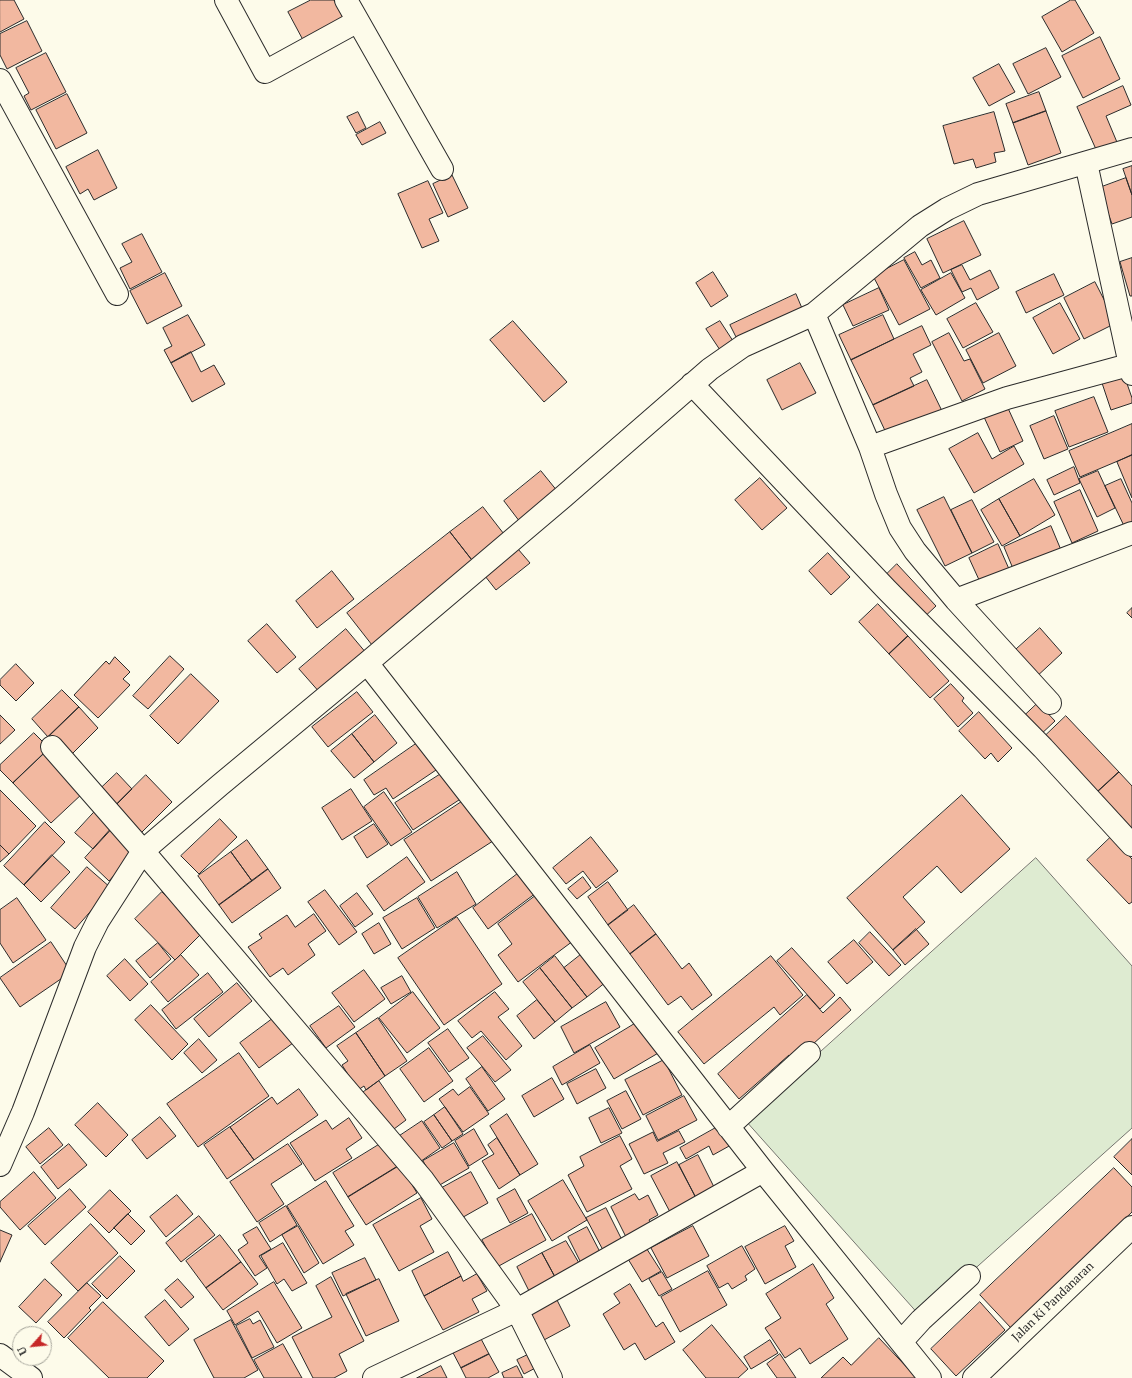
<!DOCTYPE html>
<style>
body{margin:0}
#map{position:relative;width:1132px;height:1378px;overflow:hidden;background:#fdfbea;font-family:"PT Serif",serif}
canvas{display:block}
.north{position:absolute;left:12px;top:1326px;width:40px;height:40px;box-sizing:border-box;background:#fdfbea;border:1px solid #a9a89e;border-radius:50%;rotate:243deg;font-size:11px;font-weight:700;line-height:16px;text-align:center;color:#2b2b2b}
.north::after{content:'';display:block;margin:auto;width:14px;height:18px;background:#c62828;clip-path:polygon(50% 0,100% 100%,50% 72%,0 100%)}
</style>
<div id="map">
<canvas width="1132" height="1378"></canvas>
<div class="north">U</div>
</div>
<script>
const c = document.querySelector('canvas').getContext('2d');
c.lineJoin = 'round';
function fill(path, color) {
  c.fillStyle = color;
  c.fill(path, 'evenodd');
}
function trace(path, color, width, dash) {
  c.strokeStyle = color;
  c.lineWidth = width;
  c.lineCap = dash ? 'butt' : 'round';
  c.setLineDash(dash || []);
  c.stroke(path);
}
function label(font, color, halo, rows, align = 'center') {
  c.font = font + ' "PT Serif",serif';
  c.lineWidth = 3;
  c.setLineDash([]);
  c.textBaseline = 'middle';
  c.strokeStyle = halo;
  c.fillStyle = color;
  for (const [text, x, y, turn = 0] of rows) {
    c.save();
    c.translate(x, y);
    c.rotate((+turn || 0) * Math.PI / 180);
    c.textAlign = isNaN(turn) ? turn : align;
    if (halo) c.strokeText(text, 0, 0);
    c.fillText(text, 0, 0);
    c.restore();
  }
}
const green = new Path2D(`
 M1036 858 1132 966V1128L921 1317 745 1120Z`);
fill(green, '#deebd1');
trace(green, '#74746e', 1);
const building = new Path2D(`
 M0 0H14L24 19 0 32Z
 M311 0H334L344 19 303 40 288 12Z
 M1071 0H1075L1094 33 1062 52 1042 17Z
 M27 21 42 51 7 69 0 55V34Z
 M1100 37 1120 79 1083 98 1062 56Z
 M1046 48 1061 77 1028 94 1013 64Z
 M46 53 66 92 31 110 24 96 29 93 16 68Z
 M999 64 1015 92 989 106 973 78Z
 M1123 86 1131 105 1106 116 1119 147 1099 156 1077 107Z
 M1039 92 1046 111 1013 123 1006 104Z
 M67 94 87 133 56 149 36 110Z
 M1046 111 1061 153 1028 165 1013 123Z
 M358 112 366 128 356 133 347 117Z
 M994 112 1005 151 994 153 996 162 976 168 973 159 954 164 943 126Z
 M380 122 386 133 362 145 356 135Z
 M98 150 117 188 94 200 88 189 80 194 66 167Z
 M1132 166V195L1123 169Z
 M452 175 468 208 448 217 433 184Z
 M1126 178 1132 195V217L1112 224 1099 188Z
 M428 181 443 213 429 219 439 241 422 248 398 194Z
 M964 221 981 255 943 273 927 239Z
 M142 234 162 272 130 289 120 268 132 262 122 244Z
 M915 252 922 265 931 260 940 278 921 288 904 258Z
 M1132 258V296H1130L1120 262Z
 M904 260 930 309 899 325 873 276Z
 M962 265 970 280 990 270 999 288 977 300 971 288 962 292 951 270Z
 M713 272 728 296 711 307 696 283Z
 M165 273 182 306 147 324 130 291Z
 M951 273 965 298 936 315 921 290Z
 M1054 274 1064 295 1026 313 1016 292Z
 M1095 282 1116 323 1084 339 1064 298Z
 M879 288 889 310 853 326 843 305Z
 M796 294 804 313 739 343 730 325Z
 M976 303 993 332 963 348 947 319Z
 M1060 303 1080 339 1053 354 1033 318Z
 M188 315 205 345 171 363 164 350 172 346 163 328Z
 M883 315 894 339 851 360 839 335Z
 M513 321 567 382 544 402 490 340Z
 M720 321 733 341 720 350 706 329Z
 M922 326 931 345 913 354 922 372 910 378 914 386 873 405 851 360Z
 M949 333 964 361 970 359 985 389 962 401 932 342Z
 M999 333 1016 366 983 383 966 350Z
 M191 352 201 372 214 365 225 384 192 402 171 363Z
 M800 363 816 393 782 410 767 380Z
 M1124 375 1132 398V403L1111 410 1102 383Z
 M927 380 942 411 888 437 873 405Z
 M1094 397 1108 432 1069 447 1055 411Z
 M1007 406 1023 441 1000 452 984 417Z
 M1054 416 1068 449 1044 459 1030 426Z
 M1132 424V455L1080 477 1069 451Z
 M978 433 992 459 1014 446 1024 464 974 493 949 449Z
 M1132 455V498L1117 462Z
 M1074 467 1080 483 1054 495 1047 480Z
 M541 471 558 492 520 522 504 501Z
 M1098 471 1115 508 1097 517 1079 479Z
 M760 478 787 508 762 530 735 500Z
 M1034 479 1055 515 1020 536 999 499Z
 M1121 479 1132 503V524L1125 528 1105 486Z
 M1080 490 1098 531 1072 543 1054 502Z
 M944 497 972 553 945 566 917 510Z
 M999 499 1020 536 1002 546 981 510Z
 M972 500 994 542 972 553 951 510Z
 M483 507 507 538 475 564 450 532Z
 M1051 526 1061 550 1014 571 1004 547Z
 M450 532 475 564 372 645 347 613Z
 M998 544 1009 569 980 582 969 558Z
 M518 549 530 563 496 590 485 576Z
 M828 553 850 577 831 595 809 571Z
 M897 564 936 606 920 621 881 580Z
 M332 571 354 599 317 628 296 601Z
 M878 604 908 636 889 654 859 622Z
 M1132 608V618L1127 613Z
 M267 624 296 657 277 673 248 641Z
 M1040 628 1062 653 1034 679 1011 654Z
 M346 629 367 654 321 694 299 669Z
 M908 636 949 681 930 698 889 654Z
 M170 656 184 669 148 709 133 696Z
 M115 657 130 672 123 679 130 685 98 718 74 695 106 661 109 664Z
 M16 664 34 683 16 701 0 685V680Z
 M191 674 219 701 178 744 150 716Z
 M951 684 964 698 962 701 973 713 958 727 934 699Z
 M62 690 79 707 48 737 32 719Z
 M357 692 373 712 328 747 312 727Z
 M1038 703 1055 721 1038 737 1021 719Z
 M79 707 98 728 68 758 48 737Z
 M979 712 1012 748 998 762 991 753 985 759 959 731Z
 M0 715 15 730 0 744Z
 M375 715 397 743 374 762 352 734Z
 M1066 716 1119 772 1094 795 1042 739Z
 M34 733 49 748 13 783 0 770V765Z
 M352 734 374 762 354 778 331 751Z
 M423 739 442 766 393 799 386 788 374 795 364 780Z
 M45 753 83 793 51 823 13 783Z
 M444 772 462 798 413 830 395 803Z
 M1119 772 1132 786V835L1094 795Z
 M117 773 132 789 113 808 97 792Z
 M146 775 172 802 139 835 113 808Z
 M351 789 372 821 342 840 322 808Z
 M0 790 36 826 9 854 0 845Z
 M384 792 412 832 391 846 364 807Z
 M962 795 1010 849 961 893 937 866 903 897 925 922 893 950 847 898Z
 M469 797 496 839 431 881 404 840Z
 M99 807 117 823 93 849 75 833Z
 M220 819 237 837 199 874 181 856Z
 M45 822 65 842 24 885 4 866Z
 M374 824 388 844 367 858 354 837Z
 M110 830 135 852 109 881 85 858Z
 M591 837 618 871 596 888 583 871 566 884 553 868Z
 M1111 837 1132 859V902L1129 904 1087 860Z
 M247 840 268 869 252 881 231 852Z
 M0 845 9 854 0 862Z
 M231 852 252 881 219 905 198 876Z
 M52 855 70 872 41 902 24 885Z
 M407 857 425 882 384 911 367 886Z
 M87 867 111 888 75 929 51 908Z
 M268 869 281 888 232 923 219 905Z
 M457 872 476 904 437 928 418 897Z
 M520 872 536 893 488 929 473 908Z
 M583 877 591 888 577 899 568 889Z
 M608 882 628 910 608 925 588 897Z
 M325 890 357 932 339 945 308 902Z
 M162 892 203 932 175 960 135 919Z
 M357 893 373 914 355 927 340 906Z
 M538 894 573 941 518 982 498 955 512 944 498 924Z
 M17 898 46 940 13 963 0 943V910Z
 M417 898 435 928 402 949 383 918Z
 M634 905 656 934 630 954 608 925Z
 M314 914 326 931 308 944 315 955 288 975 283 968 270 977 248 947 262 938 259 934 287 915 295 927Z
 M457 917 502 984 444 1025 398 958Z
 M379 923 391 944 374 954 362 934Z
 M916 929 929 944 905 965 893 950Z
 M870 932 901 965 889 976 859 943Z
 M656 934 682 969 689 963 712 995 692 1010 681 996 668 1005 630 954Z
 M854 940 873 962 847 984 828 962Z
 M51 942 71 972 20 1007 0 978Z
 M158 943 171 959 150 978 136 961Z
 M792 948 835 995 820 1009 777 961Z
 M583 953 606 982 587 997 564 968Z
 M181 955 199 975 168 1002 151 982Z
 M555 956 587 997 572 1008 540 968Z
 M771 956 803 995 780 1015 774 1007 704 1064 678 1032Z
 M125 959 148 984 130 1001 107 976Z
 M540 968 572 1008 555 1022 523 982Z
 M364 970 385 999 354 1022 332 993Z
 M208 973 223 992 176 1029 162 1010Z
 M402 976 411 992 391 1004 381 988Z
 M237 983 252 1001 209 1037 194 1019Z
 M413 992 440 1028 407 1053 379 1018Z
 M495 992 509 1009 498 1017 522 1046 506 1060 481 1031 472 1038 458 1021Z
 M807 995 823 1013 840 997 851 1010 794 1061 789 1055 739 1099 718 1074Z
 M537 1000 555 1022 534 1039 517 1016Z
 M606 1002 620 1027 574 1053 561 1027Z
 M151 1005 188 1044 172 1060 135 1020Z
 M339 1006 355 1027 326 1048 310 1026Z
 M275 1017 293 1043 259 1068 240 1043Z
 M378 1018 407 1061 385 1076 356 1033Z
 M641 1020 660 1052 614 1079 595 1048Z
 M448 1029 469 1058 449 1072 428 1043Z
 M356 1033 385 1076 366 1090 364 1086 358 1090 342 1065 348 1061 337 1046Z
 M483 1036 511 1070 495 1082 467 1048Z
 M199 1039 217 1060 202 1073 184 1053Z
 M590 1045 600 1063 562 1085 553 1067Z
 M429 1048 453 1081 424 1102 400 1069Z
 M239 1053 269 1096 198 1147 167 1104Z
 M664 1060 682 1095 643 1115 625 1080Z
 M482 1067 505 1099 488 1111 466 1079Z
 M596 1069 606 1088 577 1104 567 1084Z
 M552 1078 564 1099 534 1117 522 1096Z
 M379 1081 406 1120 386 1135 358 1096Z
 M470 1087 489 1114 463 1132 439 1099 453 1089 458 1095Z
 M299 1089 318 1115 254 1160 230 1127 272 1097 277 1104Z
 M626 1091 641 1119 622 1129 607 1101Z
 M684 1096 697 1120 658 1140 646 1116Z
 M98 1103 128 1135 106 1157 75 1125Z
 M445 1107 463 1134 452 1141 434 1115Z
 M609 1108 622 1133 601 1143 589 1118Z
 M507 1114 538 1164 520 1175 490 1126Z
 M434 1115 452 1141 442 1148 424 1122Z
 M160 1117 176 1136 147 1159 132 1140Z
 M349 1118 362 1138 346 1149 352 1158 315 1181 290 1143 326 1120 332 1129Z
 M422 1121 440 1148 414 1166 395 1139Z
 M721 1125 731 1145 713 1155 709 1146 686 1159 680 1148Z
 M230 1127 254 1160 227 1179 204 1145Z
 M49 1128 63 1145 40 1164 26 1147Z
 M474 1129 488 1154 469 1166 455 1141Z
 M679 1131 685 1142 663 1153 668 1163 644 1174 629 1144 653 1132 657 1141Z
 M620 1136 632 1159 620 1166 632 1189 587 1212 568 1175 584 1166 580 1157Z
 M497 1138 520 1175 499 1189 482 1161 494 1154 488 1145Z
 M1132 1139V1175L1114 1157Z
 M385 1141 400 1165 348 1197 333 1173Z
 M454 1143 469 1168 438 1186 423 1161Z
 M69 1144 87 1165 58 1189 41 1167Z
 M288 1144 302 1164 271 1184 284 1204 257 1222 230 1182Z
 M698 1155 715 1189 696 1198 679 1165Z
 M677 1162 696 1198 670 1212 651 1176Z
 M400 1165 417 1193 366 1225 348 1197Z
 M1114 1168 1132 1187V1212L1011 1328 980 1295Z
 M34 1172 56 1198 20 1230 0 1207V1202Z
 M471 1172 488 1203 458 1220 440 1189Z
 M563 1180 587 1220 552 1241 528 1201Z
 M326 1181 354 1226 345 1231 354 1245 323 1264 287 1206Z
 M70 1189 86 1207 45 1245 28 1226Z
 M515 1189 528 1213 510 1223 497 1199Z
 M110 1190 131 1211 109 1233 88 1212Z
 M635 1194 639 1200 648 1195 658 1215 649 1220 653 1227 626 1237 611 1207Z
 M177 1195 193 1214 166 1237 150 1217Z
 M421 1198 432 1219 420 1226 434 1252 399 1271 373 1225Z
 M286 1206 297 1225 270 1242 259 1223Z
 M606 1208 623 1242 604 1252 586 1218Z
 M128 1214 145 1231 131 1245 114 1228Z
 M532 1214 546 1240 497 1267 482 1240Z
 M199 1216 215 1235 181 1262 166 1243Z
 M91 1224 118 1253 78 1291 51 1263Z
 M298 1226 319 1263 304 1273 282 1235Z
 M693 1226 709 1256 667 1278 651 1248Z
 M785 1226 794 1241 785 1246 796 1267 765 1284 745 1247Z
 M257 1227 271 1249 259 1256 267 1268 255 1276 238 1250 248 1243 243 1235Z
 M587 1227 600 1252 581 1263 568 1237Z
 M0 1230 12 1235 0 1262Z
 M220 1235 241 1262 206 1288 186 1261Z
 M566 1241 579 1263 555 1277 542 1253Z
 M283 1243 307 1283 292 1291 284 1279 277 1284 261 1256Z
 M643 1243 661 1271 642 1282 625 1254Z
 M742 1246 755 1269 745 1276 747 1280 732 1289 728 1283 719 1288 707 1266Z
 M448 1252 461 1276 424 1296 412 1271Z
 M542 1253 555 1277 529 1291 517 1267Z
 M120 1256 135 1271 107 1299 92 1284Z
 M365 1258 376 1280 343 1296 332 1273Z
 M241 1262 258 1284 223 1310 206 1288Z
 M813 1264 834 1298 826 1304 848 1339 810 1364 800 1348 785 1358 765 1328 781 1318 766 1294Z
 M708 1271 727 1305 680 1332 661 1297Z
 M662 1272 672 1289 659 1296 649 1279Z
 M477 1274 487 1291 472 1299 479 1312 443 1330 424 1296 461 1276 463 1281Z
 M331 1277 364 1341 339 1354 347 1371 334 1378H313L292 1337 332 1317 316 1286Z
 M45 1279 62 1295 36 1323 19 1307Z
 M178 1279 194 1297 181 1308 165 1290Z
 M379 1279 399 1321 366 1336 346 1294Z
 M274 1282 302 1328 277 1343 258 1311 235 1325 227 1311Z
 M87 1283 101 1296 89 1308 91 1310 64 1338 48 1322Z
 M630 1284 656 1327 663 1322 675 1342 645 1360 635 1343 624 1350 603 1314 620 1303 614 1294Z
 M554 1294 570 1326 544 1340 527 1308Z
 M165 1300 189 1329 169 1346 145 1317Z
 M103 1302 164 1361 147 1378H109L68 1338Z
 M980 1302 1005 1330 956 1376 931 1349Z
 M250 1319 253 1324 260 1320 274 1347 252 1358 236 1326Z
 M231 1320 258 1370 244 1378H214L194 1340Z
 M712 1325 748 1369 738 1378H706L683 1350Z
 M479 1335 489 1354 461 1368 451 1349Z
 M879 1338 917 1378H821L843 1357 851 1365Z
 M770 1340 778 1353 751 1369 744 1357Z
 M283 1344 302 1378H264L254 1360Z
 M536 1351 543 1364 524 1374 517 1360Z
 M489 1354 499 1372 488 1378H466L461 1368Z
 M780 1354 796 1378H777L767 1364Z
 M441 1366 447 1378H417Z
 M517 1366 523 1378H504L502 1373Z`);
fill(building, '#f2b8a0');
trace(building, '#2b2b2b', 1);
const minor = new Path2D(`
 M226 0 265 72 358 21
 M346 0 442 169
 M0 80 117 294
 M1086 163 1132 374
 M814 314 870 447 886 494 900 528 915 551 956 600 1050 703
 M692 384 886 589 1043 748 1132 845
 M870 447 1007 398 1132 364
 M956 600 1132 533
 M367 663 763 1171 930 1378
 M52 747 143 851 423 1180 517 1310 551 1378
 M728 1127 809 1053
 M0 1165 23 1112 85 947 98 921 143 851 220 785 367 663 563 497 710 369 743 346 814 314 920 226 947 209 978 194 1132 149
 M901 1342 921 1320 969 1276
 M374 1378 517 1310 763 1171`);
const major = new Path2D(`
 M974 1378 1132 1227`);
const highway = new Path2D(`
 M0 1355 31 1378`);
trace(minor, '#2b2b2b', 24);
trace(major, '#2b2b2b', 24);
trace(highway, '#2b2b2b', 24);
trace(minor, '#fdfbea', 22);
trace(major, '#fdfbea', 22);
trace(highway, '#fdfbea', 22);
label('12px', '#2b2b2b', '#fdfbea', [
 ["Jalan Ki Pandanaran",1053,1302,-44]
]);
</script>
